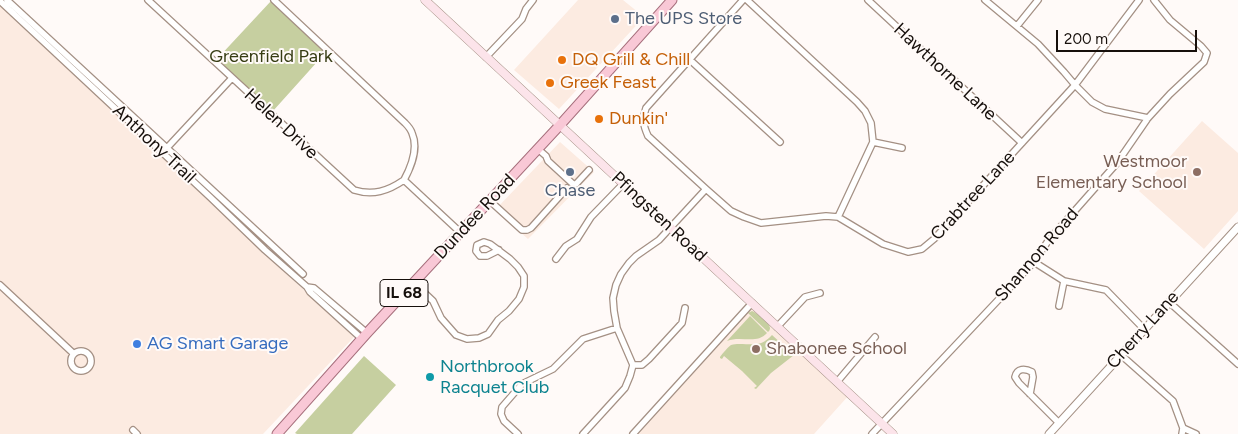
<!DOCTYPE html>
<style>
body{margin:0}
#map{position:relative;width:1238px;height:434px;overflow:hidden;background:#fffaf8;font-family:Figtree,sans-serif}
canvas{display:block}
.scale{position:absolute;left:1056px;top:30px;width:141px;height:22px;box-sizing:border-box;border:2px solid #160f0b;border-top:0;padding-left:6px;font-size:15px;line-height:18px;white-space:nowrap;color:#160f0b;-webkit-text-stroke:4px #fffaf8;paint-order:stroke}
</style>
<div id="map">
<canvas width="1238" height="434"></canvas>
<div class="scale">200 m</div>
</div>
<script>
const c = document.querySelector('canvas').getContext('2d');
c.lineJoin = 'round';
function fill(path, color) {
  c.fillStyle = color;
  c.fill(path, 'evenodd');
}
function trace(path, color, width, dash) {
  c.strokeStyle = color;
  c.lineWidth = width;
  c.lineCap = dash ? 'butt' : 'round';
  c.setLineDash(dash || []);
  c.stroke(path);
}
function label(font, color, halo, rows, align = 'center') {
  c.font = font + ' Figtree,sans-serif';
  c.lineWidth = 4;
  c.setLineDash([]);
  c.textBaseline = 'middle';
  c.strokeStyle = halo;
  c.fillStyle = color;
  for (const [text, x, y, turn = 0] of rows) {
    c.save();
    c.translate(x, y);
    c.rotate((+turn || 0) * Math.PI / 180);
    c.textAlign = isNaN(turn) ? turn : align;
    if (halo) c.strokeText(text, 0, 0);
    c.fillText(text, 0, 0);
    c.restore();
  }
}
fill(new Path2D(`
 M578 0H623L644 17 559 109 514 70Z
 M0 5 354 337 263 434H0Z
 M1202 121 1238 153V211L1204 249 1139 191Z
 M560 142 594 172 528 239 495 210Z
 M752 303 850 394 814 434H633Z`), '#fcebe1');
fill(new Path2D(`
 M271 1 326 52 273 111 217 59Z
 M752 311C757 313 770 323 770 328 770 330 769 331 768 332L748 313Z
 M750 316 767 333C756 345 741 335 727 341Z
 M772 335 794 355 771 373 756 389 754 388 757 386 742 371 724 356 722 359 720 358V357C723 353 727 348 731 345 734 344 736 344 739 344 754 344 761 347 772 335Z
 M364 356 396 385 352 434H297L295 433Z`), '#c6cfa0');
const minor = new Path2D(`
 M7 0 303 274
 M148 0 354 190C373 196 388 191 404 180
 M274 0 405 123C408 126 411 130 412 133 419 149 411 167 404 180
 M743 0 646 108C642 119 643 125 648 136L706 189 731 211 744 217 761 223 826 216 838 217 883 244 908 252 922 249 934 239 1075 85 1139 0
 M747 0 857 102 865 111 871 123 873 142 838 217
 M868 0 1022 143
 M985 0 1038 44 1064 72 1075 85 1092 102 1105 109 1148 118
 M0 1 210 197 265 250 307 287
 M1017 26 1038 0
 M486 57 522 19 526 9 533 0
 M689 59 780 142
 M873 142 902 148
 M538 149 546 156 548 161 573 184H576L589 170
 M165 150 232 78
 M404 180 460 232
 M490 201 522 230H527L531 228 567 188
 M556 259 566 246 577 239 591 217 623 184
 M1034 262 1064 281 1106 290 1144 329
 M414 283 433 301 441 318 456 335 467 339 479 338 488 334 498 320 509 311 519 299 524 287V276L518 267 510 259 490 244 484 242 477 245 476 251 480 256H487L499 250
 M0 285 74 354
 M1169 302 1238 364
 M1059 306 1064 281
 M777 327 805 297 820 293
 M362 339 310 292 307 287 314 288 367 333
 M71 361a10 10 0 1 1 20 0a10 10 0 1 1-20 0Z
 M1121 355 1173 401 1183 428 1182 434
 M633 365H642L649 359 682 323 685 308
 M837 382 875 337
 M1030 394 1033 377 1032 372C1025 368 1017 368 1015 377L1019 383 1059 423
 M1183 428 1196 434
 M133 430 137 434
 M518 434 504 421 501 414 502 407 522 384 553 369 583 339 617 328
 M583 434 625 388 630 376 633 365 617 328 614 311 613 298 616 285 621 274 629 263 636 256 659 240 706 189
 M633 434 752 303
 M872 434 1034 262 1048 241 1117 163 1148 118 1170 94 1204 62 1207 53 1201 46 1170 20 1154 0`);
const tertiary = new Path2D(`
 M1049 434 1238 227`);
const secondary = new Path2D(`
 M425 0 893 434`);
const primary = new Path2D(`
 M277 434 367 333 560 125 672 0`);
trace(minor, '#a49084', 8);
trace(tertiary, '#a49084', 9);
trace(secondary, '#a49084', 9);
trace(primary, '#a7707d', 11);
trace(minor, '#fff', 5.5);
trace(tertiary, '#fff', 7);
trace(secondary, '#fce4ea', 8);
trace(primary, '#f9c8d6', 9);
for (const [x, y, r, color] of [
 [615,19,5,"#5c6f8a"],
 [562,60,5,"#e8710a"],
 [550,83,5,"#e8710a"],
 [599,119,5,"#e8710a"],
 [570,172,5,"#5c6f8a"],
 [1197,172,5,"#8d6e63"],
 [137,344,5,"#3f7fe0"],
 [756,349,5,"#8d6e63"],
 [430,377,5,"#0f9aa8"]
]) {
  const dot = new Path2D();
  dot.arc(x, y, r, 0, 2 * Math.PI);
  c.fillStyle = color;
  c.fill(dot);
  trace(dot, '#fffaf8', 2);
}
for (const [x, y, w] of [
 [404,293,48]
]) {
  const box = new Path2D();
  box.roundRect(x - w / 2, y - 13.5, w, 27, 4);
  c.fillStyle = '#fffaf8';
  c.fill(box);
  trace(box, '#160f0b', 1);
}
label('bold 16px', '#160f0b', null, [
 ["IL 68",404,293]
]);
label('18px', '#4e5e75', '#fffaf8', [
 ["The UPS Store",625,19],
 ["Chase",570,191,"center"]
], 'left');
label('18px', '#363c13', '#fffaf8', [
 ["Greenfield Park",271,57]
]);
label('18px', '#c56008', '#fffaf8', [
 ["DQ Grill & Chill",572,60],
 ["Greek Feast",560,83],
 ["Dunkin'",609,119]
], 'left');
label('18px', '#160f0b', '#fffaf8', [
 ["Hawthorne Lane",945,72,43],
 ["Helen Drive",281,124,43],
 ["Anthony Trail",154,144,43],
 ["Crabtree Lane",973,196,-47],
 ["Dundee Road",475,217,-47],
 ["Pfingsten Road",659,217,43],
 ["Shannon Road",1037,255,-49],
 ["Cherry Lane",1143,330,-48]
]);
label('18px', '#785e54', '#fffaf8', [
 ["Westmoor",1187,162],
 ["Elementary School",1187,183],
 ["Shabonee School",766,349,"left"]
], 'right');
label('18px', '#366cbe', '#fffaf8', [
 ["AG Smart Garage",147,344]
], 'left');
label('18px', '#0d838f', '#fffaf8', [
 ["Northbrook",440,367],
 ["Racquet Club",440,388]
], 'left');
</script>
